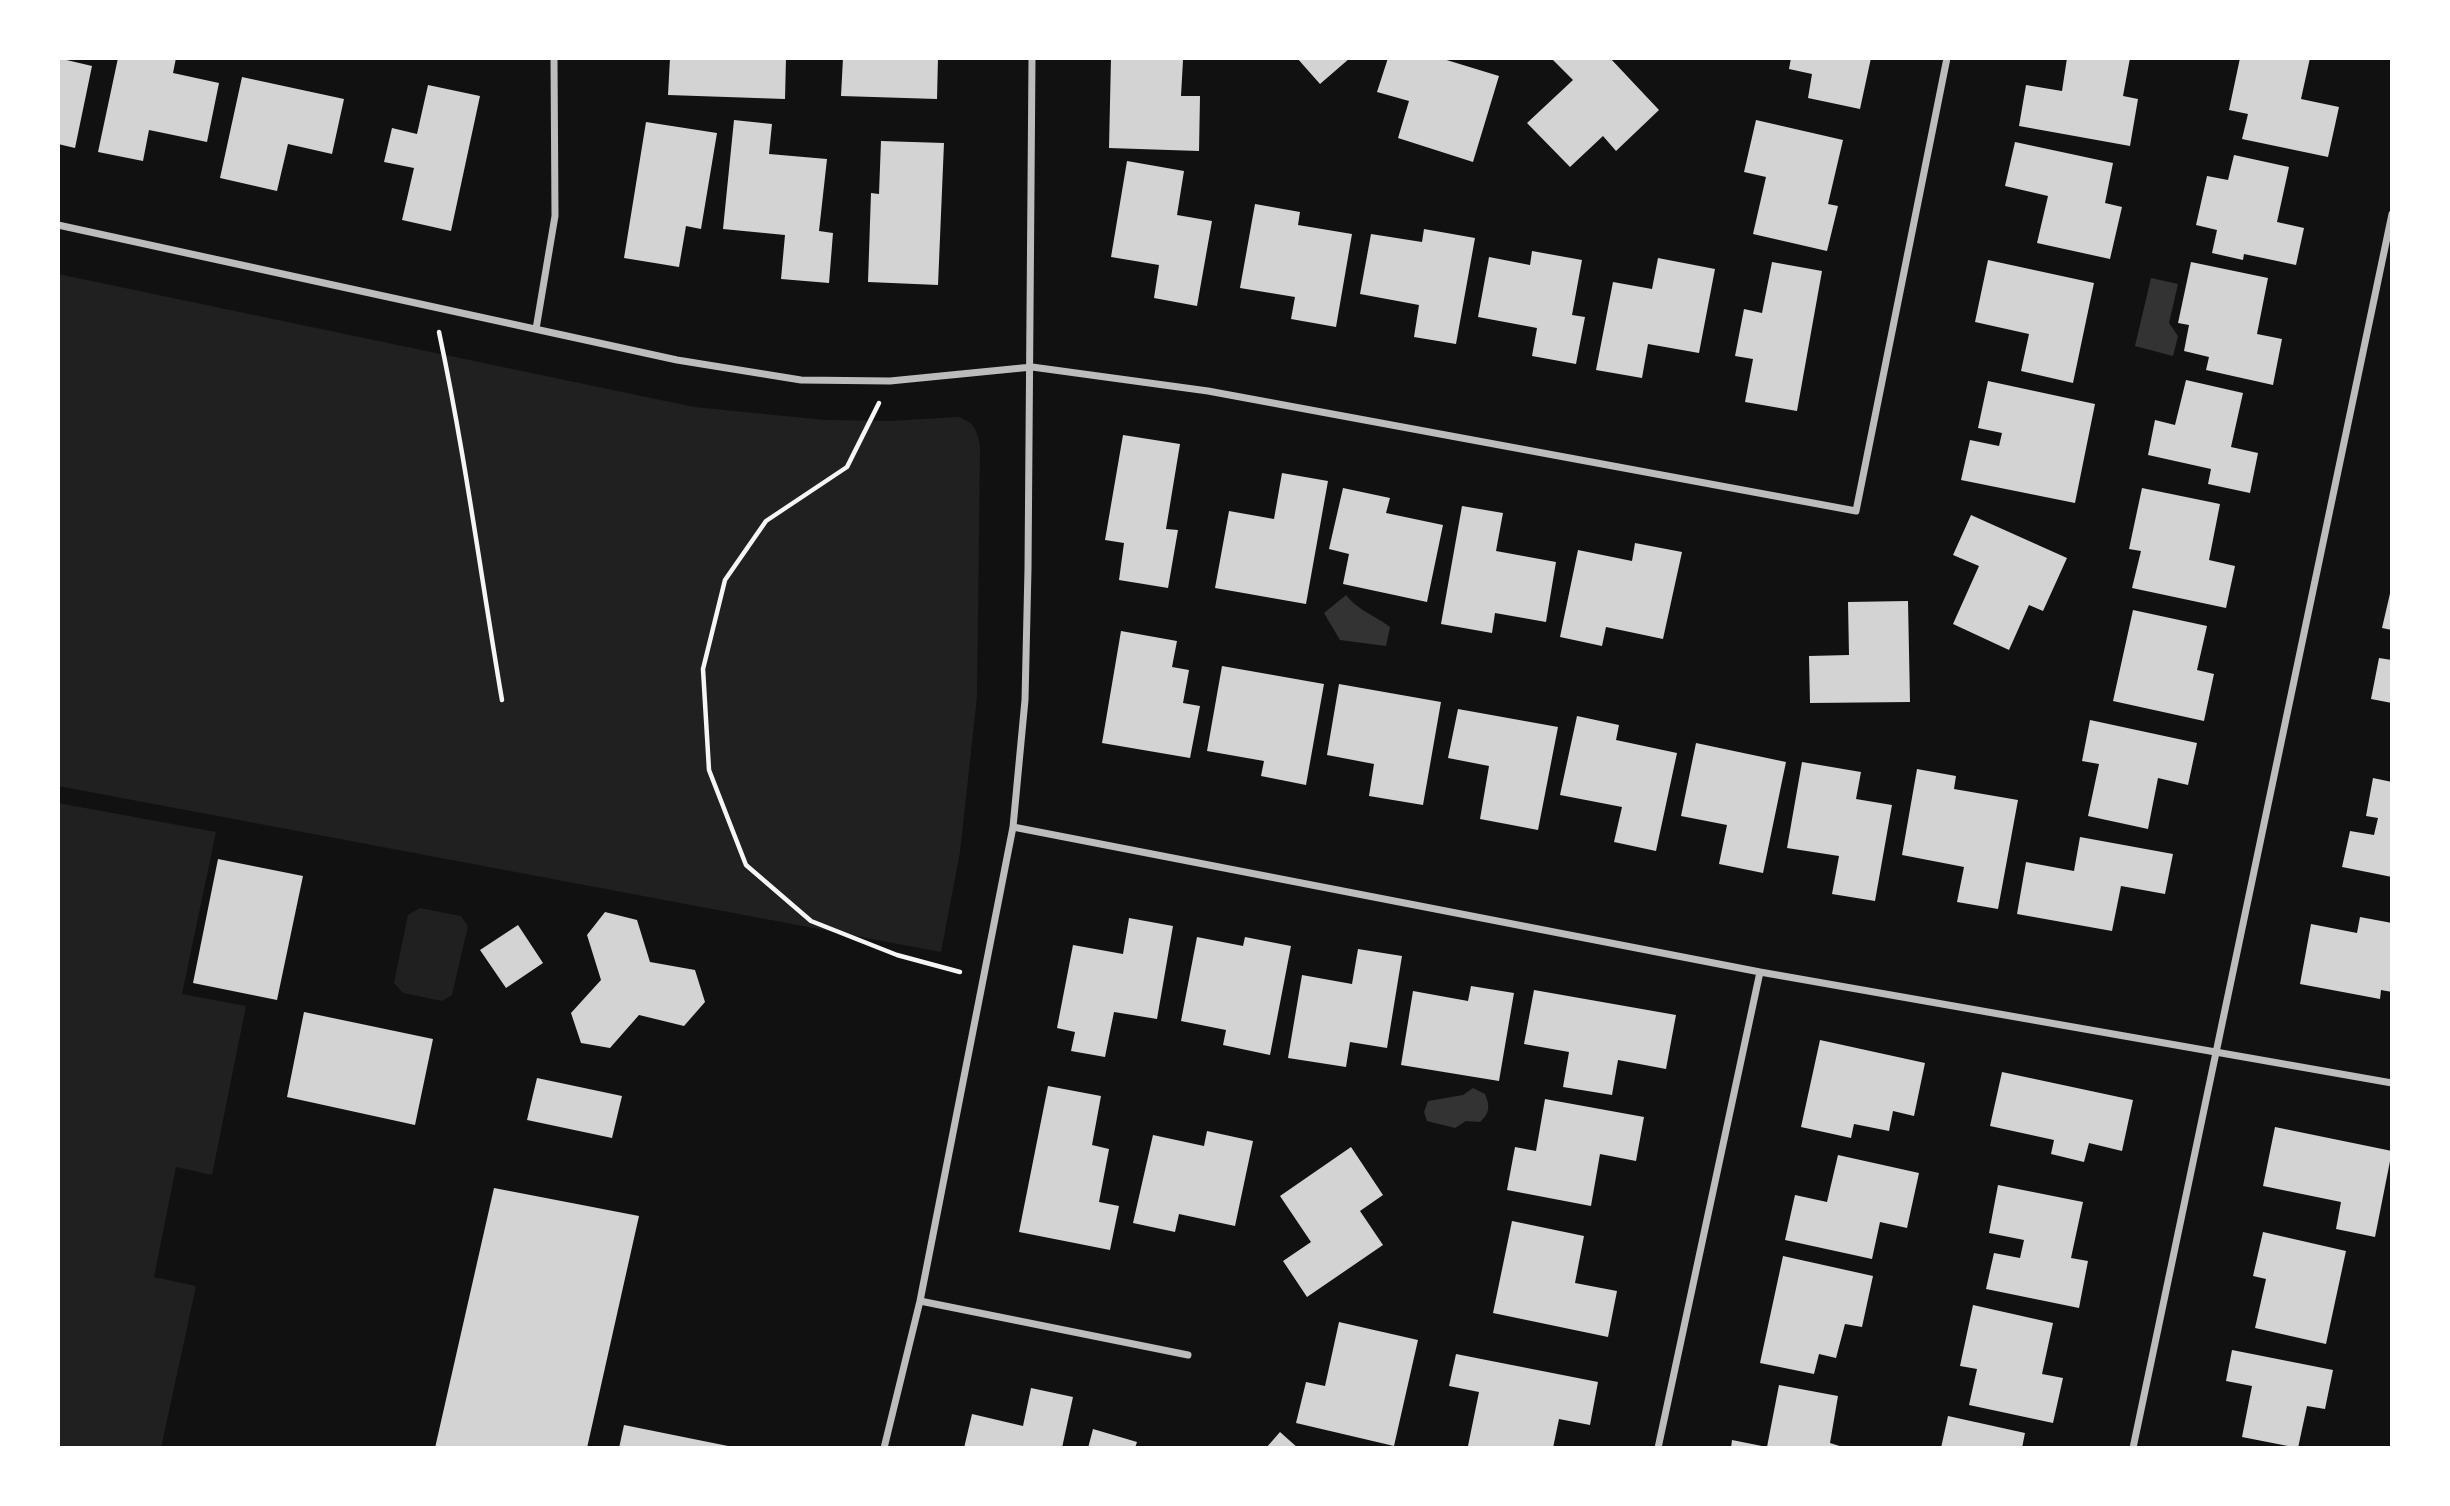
<!DOCTYPE html>
<style>
body{margin:0}
#map{position:relative;width:2450px;height:1506px;overflow:hidden;background:#111;font-family:"Golos Text",sans-serif}
canvas{display:block}
.frame{position:absolute;inset:0;border:60px solid #fff;pointer-events:none}
</style>
<div id="map">
<canvas width="2450" height="1506"></canvas>
<div class="frame"></div>
</div>
<script>
const c = document.querySelector('canvas').getContext('2d');
c.lineJoin = 'round';
function fill(path, color) {
  c.fillStyle = color;
  c.fill(path, 'evenodd');
}
function trace(path, color, width, dash) {
  c.strokeStyle = color;
  c.lineWidth = width;
  c.lineCap = dash ? 'butt' : 'round';
  c.setLineDash(dash || []);
  c.stroke(path);
}
fill(new Path2D(`
 M58 274 694 407 825 420 890 421 957 417C974 421 978 431 980 447L977 697 960 852 941 952 58 786Z
 M58 803 216 832 182 994 246 1006 212 1175 176 1167 154 1277 196 1286 161 1448H58Z
 M420 908 461 916 468 926 452 995 442 1001 403 993 394 983 408 915Z`), '#202020');
fill(new Path2D(`
 M2151 278 2178 284 2169 323 2178 336 2173 356 2135 346Z
 M1346 595C1360 612 1373 614 1390 627L1386 646 1340 640 1324 613Z
 M1473 1088 1485 1094C1490 1106 1490 1113 1480 1122L1466 1121 1455 1128 1427 1121 1424 1112 1428 1101 1463 1095Z`), '#333');
fill(new Path2D(`
 M58 58 92 66 75 148 58 144Z
 M118 58H176L173 73 219 83 207 142 149 130 143 161 98 152Z
 M670 58H786L785 99 668 95Z
 M843 58H938L937 99 841 96Z
 M1111 58 1183 60 1181 96H1200L1199 151 1109 148Z
 M1297 58H1350L1320 84Z
 M1388 58H1440L1499 76 1473 162 1398 138 1409 101 1377 92Z
 M1551 58H1610L1659 110 1616 151 1603 136 1570 167 1527 123 1573 80Z
 M1791 58H1871L1860 109 1808 98 1812 74 1789 69Z
 M2067 58H2130L2123 96 2138 99 2130 146 2019 126 2026 85 2062 91Z
 M2240 58H2310L2301 99 2339 107 2328 157 2242 139 2248 114 2229 110Z
 M242 77 344 99 332 154 288 144 277 191 220 178Z
 M428 85 480 96 451 231 402 220 414 168 384 162 392 128 417 134Z
 M734 120 772 124 769 154 827 159 819 231 833 233 829 283 781 279 785 235 723 229Z
 M1756 120 1843 140 1828 204 1838 206 1827 251 1753 234 1766 177 1744 172Z
 M646 122 717 133 701 229 686 226 679 267 624 258Z
 M881 141 944 143 938 285 868 282 871 193 879 194Z
 M2015 142 2113 163 2105 203 2122 207 2110 259 2037 243 2048 196 2005 186Z
 M2234 155 2289 167 2277 222 2304 228 2296 265 2244 254 2243 260 2212 253 2217 230 2196 225 2207 176 2228 180Z
 M1127 161 1184 171 1177 215 1212 221 1197 306 1154 298 1159 265 1111 257Z
 M1255 204 1300 212 1298 225 1352 234 1336 327 1291 319 1295 297 1240 288Z
 M1424 229 1475 238 1456 344 1414 337 1419 305 1360 294 1371 234 1422 242Z
 M1532 251 1582 260 1572 315 1585 317 1576 364 1532 356 1537 328 1478 317 1489 257 1530 265Z
 M1658 258 1715 269 1699 353 1648 344 1642 378 1596 370 1613 282 1652 289Z
 M1988 260 2094 283 2073 383 2021 371 2029 334 1975 322Z
 M1772 262 1822 271 1797 411 1745 402 1753 359 1735 356 1744 309 1762 313Z
 M2191 262 2268 278 2257 334 2282 339 2273 385 2206 370 2209 357 2184 351 2189 325 2178 323Z
 M2186 380 2243 393 2231 447 2258 453 2250 493 2208 484 2211 469 2148 455 2155 420 2175 425Z
 M1988 381 2095 404 2075 503 1961 480 1970 440 1999 446 2002 433 1978 428Z
 M1123 435 1180 444 1166 529 1178 530 1168 588 1119 580 1124 543 1105 540Z
 M1282 473 1328 481 1306 604 1215 588 1229 511 1274 519Z
 M1343 488 1390 498 1386 513 1443 525 1427 602 1343 584 1349 554 1329 549Z
 M2142 488 2220 504 2209 560 2235 566 2226 608 2132 588 2141 551 2129 549Z
 M1462 506 1503 513 1496 551 1556 562 1546 622 1495 613 1492 633 1441 624Z
 M1971 515 2067 558 2043 611 2029 605 2009 650 1953 624 1979 566 1953 555Z
 M1635 543 1682 552 1663 639 1606 627 1602 646 1560 637 1578 550 1632 561Z
 M2392 585V630L2382 628Z
 M1908 601 1910 702 1810 703 1809 656 1849 655 1848 602Z
 M2133 610 2207 626 2197 670 2214 674 2204 721 2113 701Z
 M1121 631 1177 641 1172 667 1189 670 1183 703 1200 706 1190 758 1102 743Z
 M2379 658 2392 660V703L2371 699Z
 M1222 666 1324 684 1306 785 1261 776 1264 761 1207 751Z
 M1339 684 1441 702 1423 805 1369 796 1374 764 1327 755Z
 M1458 709 1558 727 1538 830 1480 819 1489 766 1448 758Z
 M1577 716 1619 725 1616 740 1677 753 1656 851 1614 842 1622 807 1560 795Z
 M2090 720 2197 743 2188 785 2158 778 2148 829 2088 816 2099 764 2082 761Z
 M1696 743 1786 762 1763 873 1719 864 1727 825 1681 816Z
 M1802 762 1861 772 1856 799 1892 805 1875 901 1832 894 1839 856 1787 848Z
 M1917 769 1956 776 1954 789 2018 800 1998 909 1957 902 1964 867 1902 855Z
 M2373 778 2392 782V877L2342 867 2350 831 2374 835 2378 818 2366 816Z
 M2080 837 2173 854 2165 894 2121 886 2112 931 2017 914 2026 862 2074 871Z
 M218 859 303 876 277 1000 193 983Z
 M605 912 637 920 650 962 695 970 705 1002 684 1026 639 1015 610 1048 581 1043 571 1013 601 980 587 935Z
 M2360 917 2392 923V992L2381 990 2380 999 2300 984 2311 924 2357 933Z
 M1129 918 1173 926 1157 1019 1114 1012 1105 1057 1071 1051 1075 1032 1057 1028 1073 945 1123 954Z
 M518 925 543 963 506 988 480 950Z
 M1197 937 1243 946 1245 937 1291 946 1270 1055 1223 1045 1226 1030 1181 1021Z
 M1358 949 1402 956 1387 1048 1350 1042 1346 1067 1288 1058 1302 975 1352 984Z
 M1471 986 1514 993 1499 1081 1401 1065 1413 991 1468 1001Z
 M1534 990 1676 1015 1666 1069 1618 1060 1612 1095 1563 1087 1569 1052 1524 1044Z
 M304 1012 433 1039 415 1125 287 1097Z
 M1820 1040 1925 1063 1914 1116 1893 1111 1889 1131 1854 1124 1851 1138 1801 1127Z
 M2002 1072 2133 1100 2122 1151 2089 1143 2084 1162 2051 1154 2054 1140 1990 1126Z
 M537 1078 622 1096 612 1138 527 1120Z
 M1048 1086 1101 1096 1092 1145 1109 1149 1099 1202 1119 1206 1110 1250 1019 1232Z
 M1545 1099 1644 1117 1636 1161 1600 1154 1591 1206 1507 1190 1515 1147 1536 1151Z
 M2275 1127 2392 1151 2375 1237 2336 1229 2341 1202 2263 1186Z
 M1207 1131 1253 1141 1235 1226 1179 1214 1175 1232 1133 1223 1153 1135 1204 1146Z
 M1351 1147 1383 1195 1360 1211 1383 1245 1307 1297 1283 1261 1311 1242 1280 1196Z
 M1838 1155 1919 1173 1907 1228 1880 1222 1872 1259 1785 1240 1795 1195 1827 1202Z
 M1998 1185 2083 1202 2071 1258 2088 1261 2079 1308 1986 1289 1994 1253 2020 1258 2024 1240 1989 1233Z
 M494 1188 639 1216 587 1448H435Z
 M1512 1221 1584 1236 1575 1283 1617 1291 1608 1337 1493 1313Z
 M2263 1232 2346 1251 2326 1344 2255 1328 2266 1279 2253 1276Z
 M1783 1256 1873 1276 1862 1327 1845 1324 1836 1358 1819 1354 1814 1374 1760 1363Z
 M1973 1305 2053 1323 2042 1374 2063 1378 2053 1423 1969 1405 1977 1369 1960 1366Z
 M1339 1322 1418 1340 1394 1446 1296 1423 1306 1382 1325 1386Z
 M2232 1350 2333 1370 2325 1409 2307 1406 2298 1448 2242 1437 2252 1386 2226 1381Z
 M1456 1354 1598 1382 1590 1425 1559 1419 1553 1448 1468 1446 1479 1392 1449 1386Z
 M1779 1385 1838 1396 1830 1443 1846 1448H1731L1732 1440 1767 1447Z
 M1031 1388 1073 1397 1062 1448H964L972 1414 1023 1426Z
 M1948 1416 2025 1433 2022 1448H1941Z
 M624 1425 733 1447V1448H619Z
 M1093 1429 1137 1442 1135 1448H1088Z
 M1280 1432 1298 1448H1266Z`), '#d3d3d3');
trace(new Path2D(`
 M439 332C465 454 481 577 502 700
 M879 403 847 467 766 521 725 580 703 669 709 770 746 865 811 921 897 955 960 972`), '#f5f5f5', 4.5);
trace(new Path2D(`
 M58 225 677 360 801 380 890 381 1032 367 1208 391 1856 511 1947 58
 M536 329 555 216 554 58
 M1013 827 1760 972 2392 1083
 M920 1301 1188 1355
 M884 1448 920 1301 1013 827 1025 700 1028 569 1032 58
 M1658 1448 1760 972
 M2133 1448 2392 214`), '#bcbcbc', 7);
</script>
